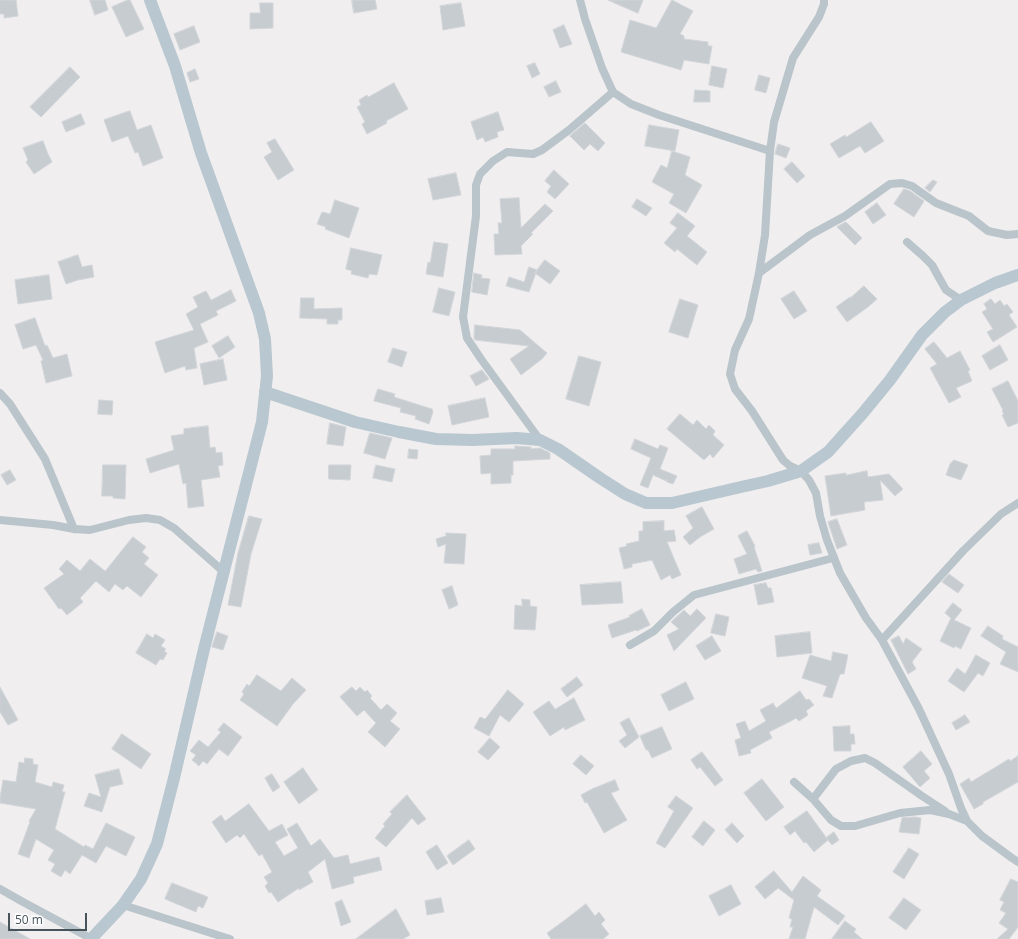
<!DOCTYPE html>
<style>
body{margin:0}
#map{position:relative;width:1018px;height:939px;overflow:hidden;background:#f0eeee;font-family:"Open Sans",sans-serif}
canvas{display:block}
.scale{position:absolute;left:8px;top:913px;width:79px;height:18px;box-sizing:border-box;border:2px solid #46535b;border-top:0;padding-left:5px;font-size:12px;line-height:14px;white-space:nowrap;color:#46535b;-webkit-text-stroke:3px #fff;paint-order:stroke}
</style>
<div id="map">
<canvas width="1018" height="939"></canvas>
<div class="scale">50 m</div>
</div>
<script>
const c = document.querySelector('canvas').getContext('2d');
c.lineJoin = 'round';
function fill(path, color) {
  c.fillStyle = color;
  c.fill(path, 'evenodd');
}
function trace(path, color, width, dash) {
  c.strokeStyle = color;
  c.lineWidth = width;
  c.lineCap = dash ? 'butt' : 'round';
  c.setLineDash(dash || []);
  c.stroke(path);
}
const building = new Path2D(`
 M0 0H16L18 16 4 18V14H0Z
 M90 0H105L108 10 95 15Z
 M128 0H130L144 29 126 37 112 7Z
 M352 0H375L377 9 354 13Z
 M608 0H643L638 13Z
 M672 0 693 11 680 34 684 36V39L708 42V46H712L709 64 684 60 681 70 621 52 630 20 656 28Z
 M260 3H273V28L250 29V13H260Z
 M461 3 465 26 443 30 440 6Z
 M564 25 572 44 560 48 553 30Z
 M194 26 200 42 180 50 174 34Z
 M535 63 540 74 532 78 527 66Z
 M712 66 727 69 723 88 709 85Z
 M70 67 80 77 41 117 30 107Z
 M195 69 199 79 190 82 187 73Z
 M759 75 770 78 766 93 755 90Z
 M556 81 561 92 549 97 544 87Z
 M394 83 408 109 386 121 387 123 367 134 362 124 365 122 357 107 361 105 359 100 367 95 368 97Z
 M695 90 710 91V102H694Z
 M130 111 137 130 151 125 163 158 143 166 138 152 135 153 128 136 112 142 104 120Z
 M498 112 504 130 497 132 498 137 485 142 483 137 477 140 471 122Z
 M81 114 85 124 66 132 62 122Z
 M871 122 884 141 865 153 860 146 839 158 830 144 845 135 846 137Z
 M585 123 605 143 598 151 590 144 584 150 570 136Z
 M649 125 679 130 675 151 645 146Z
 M275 139 294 170 278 180 264 157 272 152 267 143Z
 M43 141 48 154 52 162 34 174 26 162 28 160 23 148Z
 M778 144 790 148 786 158 775 154Z
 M672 151 690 157 685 175 702 185 686 213 669 203 674 194 652 182 661 165 667 168Z
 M792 162 805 176 797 183 784 169Z
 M554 170 569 184 555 199 547 192 551 186 545 181Z
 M456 173 461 195 433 200 428 179Z
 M933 180 937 182 930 192 925 188Z
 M904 189 910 191 924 201 914 217 894 204Z
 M519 198 521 228 545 204 553 211 531 233 533 234 521 246 522 254 495 255 494 234H499L498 223H502L500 199Z
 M637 199 652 208 646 216 632 207Z
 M335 200 359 208 349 238 325 229 326 227 317 224 322 212 330 214Z
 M877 203 886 215 873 224 865 212Z
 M678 213 695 226 687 236 707 252 697 265 677 249 675 252 664 243 677 228 670 223Z
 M846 222 862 238 855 245 837 227Z
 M434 242 448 244 443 277 426 274 428 262 430 263Z
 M351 248 382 255 377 275 369 274 368 278 351 274 352 271 346 269Z
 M78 255 82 267 92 265 94 277 78 280 66 284 58 262Z
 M545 260 560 271 550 284 535 273Z
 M529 267 537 270 529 292 506 286 509 277 524 282Z
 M474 273 482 275 481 278 490 279 487 295 472 292Z
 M49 275 52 299 18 304 15 280Z
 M864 286 877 299 868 307 847 322 836 307 850 297V298Z
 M439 288 455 292 449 316 433 312Z
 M231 290 236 301 216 311 218 315 200 324 208 342 194 348 197 368 186 370 185 366 165 373 155 342 194 330 186 314 198 307 193 297 206 291 211 300Z
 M794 291 807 311 794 319 781 299Z
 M301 298H314V309L342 308V320H338V324H327V319L300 318Z
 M680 299 698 305 688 338 669 332Z
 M991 299 995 304 1000 300 1004 306 1007 304 1013 312 1009 315 1017 327 993 342 987 332 993 329 982 312 987 309 984 304Z
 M35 318 45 346 47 345 53 358 67 354 72 376 46 383 41 361 43 360 36 345 23 349 15 325Z
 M475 325 520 330 547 353 542 359 521 375 510 359 529 346 475 340 474 338Z
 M228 336 235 347 219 358 212 346Z
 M934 342 947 358 960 351 970 370 968 371 972 381 956 388 961 397 949 403 930 368 937 364 925 349Z
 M1000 345 1008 360 990 370 982 356Z
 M393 348 407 352 402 367 388 362Z
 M579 356 601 362 589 406 566 399Z
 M223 359 227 380 204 385 200 364Z
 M482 370 489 379 476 386 470 376Z
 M1008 381 1018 401V423L1008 427 1002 415 1004 414 1002 411 1003 410 992 389Z
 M378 389 395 394 394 397 432 409 433 412 429 424 415 419 416 416 400 412 401 408 374 401Z
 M485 398 489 417 452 425 448 406Z
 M99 400 113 401 112 415 98 414Z
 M680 414 693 425 697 420 706 429 709 425 715 431 713 435 724 445 713 458 710 454 704 460 667 429Z
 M330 423 346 427 343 446 327 444Z
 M208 426 210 448 215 447 216 453 222 452 223 465 218 466 220 477 201 480 204 506 188 508 186 483 183 484 179 464 150 473 146 459 174 450 171 436 184 434V429Z
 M370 433 392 438 385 459 364 453Z
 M635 439 658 449 660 445 668 448 660 469 677 476 673 484 667 482 666 479V481L653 475 648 488 640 485 651 458 631 449Z
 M515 446 531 447V449L540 448 550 453V459L513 461V475H511V483L491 484V473L481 474 480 456 491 455V449H515Z
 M409 449 418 450 417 459 408 458Z
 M954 460 968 465 961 480 946 475 950 464Z
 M103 465H126L125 499 113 498V496H102Z
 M329 465H351L350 480 329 479Z
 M376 465 395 469 392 482 373 478Z
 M10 470 16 480 7 485 1 475Z
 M867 471 868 477 889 474 903 489 895 496 880 480 883 500 864 502 865 510 831 516 825 476 846 473V475Z
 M702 507 714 529 700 537 690 545 683 537 693 528 686 516Z
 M249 516 262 519 251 554 241 607 228 605 238 553Z
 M837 519 847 545 837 549 828 522Z
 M664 521V531L674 530 676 541 667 542 681 575 672 579 670 575 661 580 652 560 632 564V567L624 569 619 548 627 546 626 544 639 541V531H643V522Z
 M747 531 755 546 754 547 762 571 758 572 756 569 739 574 734 559 747 554 738 536Z
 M446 533 466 534 464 564 444 563 446 544 438 547 436 539 446 536Z
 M133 537 146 547 142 552 149 558 144 564 158 575 141 597 127 586 123 590 115 584 109 592 96 581 80 598 83 602 67 615 61 608 59 609 44 588 64 574 59 569 67 560 80 571 90 559 105 571Z
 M819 543 822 553 810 555 808 545Z
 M949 574 964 585 958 593 942 582Z
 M621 582 623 603 582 605 580 585Z
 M766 583 768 588H771L774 602 758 605 754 585Z
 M452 586 458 605 449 609 442 590Z
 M522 599 530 600V606L537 607 535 630 514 629 515 605 522 606Z
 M953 603 962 610 954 620 971 628 961 649 955 646 954 648 940 641 951 618 952 619 945 613Z
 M642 609 650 625 637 631 636 630 612 638 608 625 630 617 629 616Z
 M697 609 706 618 674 651 667 635 679 629 671 622 684 610 690 616Z
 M716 614 729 617 725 636 711 633Z
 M988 626 1003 636 1002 639 1018 647V672L1000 664 1006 652 981 636Z
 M217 632 228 636 223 650 212 647Z
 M810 632 812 653 777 657 775 636Z
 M147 634 153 638 155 634 165 640 161 646 166 649 164 651 167 653 163 660 160 659 156 665 136 653Z
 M712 636 721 651 705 660 696 646Z
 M899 636 903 644 906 638 922 649 912 662 916 669 908 674 891 640Z
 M833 652 848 655 844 674H840L832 698 823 696 827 686 802 678 810 655 831 661Z
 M976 655 990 663 983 676 978 673 964 692 948 681 957 668 965 674Z
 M257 675 281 691 292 678 306 690 293 704 277 726 240 700 244 694 242 692 247 684 249 686Z
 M577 677 583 685 567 697 561 689Z
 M686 682 694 699 669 711 661 695Z
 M0 687 18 720 8 725 0 712Z
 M352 687 356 691 360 687 365 692 367 690 372 696 370 698 381 710 387 704 397 713 390 721 400 729 385 747 368 732 376 723 364 710 357 716 340 697Z
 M508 690 524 704 509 722 500 715 489 736 474 728 480 717 485 719Z
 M800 691 806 700 809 699 814 705 806 711 808 715 799 721 796 718 791 721 769 732 772 738 750 750 751 753 739 756 735 740 741 738 736 724 745 721 749 731 766 721 760 710 773 703 776 708Z
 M574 698 585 720 565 730 564 727 550 736 533 712 549 701 555 709Z
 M965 715 970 722 956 730 952 723Z
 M629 718 639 737 625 748 619 741 627 735 620 723Z
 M224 723 242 737 228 756 219 749 207 764 203 761 199 766 192 760 196 755 190 751 199 740 208 747 221 732 218 730Z
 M850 726V734H854L855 744H851V751H834L833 727Z
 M662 727 672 749 652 758 648 750H646L640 736Z
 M122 734 151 754 141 769 112 749Z
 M490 738 500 747 488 760 478 752Z
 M921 751 932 764 924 771 930 778 920 787 903 767Z
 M702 752 723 780 715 786 700 767 697 769 691 760Z
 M581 755 594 766 586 775 573 764Z
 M1018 756V782L983 802V804L974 809 960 784 969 778 971 782 1009 759 1010 761Z
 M25 758 33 759V764L38 765 35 782 52 787 53 782 64 785 62 792H65L55 829 84 847 85 845 93 849 106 823 135 837 126 856 106 846 96 863 82 855 70 874 65 870 61 877 51 871 55 864 48 860 54 850 36 839 29 858 18 854 30 822 29 821 36 809 0 803V798L3 780 16 782 19 762 24 763Z
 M303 768 318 790 299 804 284 782Z
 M119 769 123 784 110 787 102 812 84 806 89 793 101 797 95 775Z
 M272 774 280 787 273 792 265 778Z
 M762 779 784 807 766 821 744 793Z
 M615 780 619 790 611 793 627 820 604 833 587 802 585 803 581 795 592 789Z
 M407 795 426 819 418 825 412 818 386 847 375 838 385 826 383 824 392 814 390 812Z
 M676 796 693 808 665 848 656 843 674 811 668 807Z
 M249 804 269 831 282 824 288 835 275 842 284 856 298 848 287 829 297 823 311 846 320 839 334 858 348 855 350 864 379 857 382 870 353 877 354 883 332 889 325 859 308 872 313 882 299 890V888L278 902 271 892 269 893 265 886 268 883 264 877 272 872 262 854 259 856 244 834 240 838 237 835 226 843 212 822 221 815 225 821Z
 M807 811 828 840 814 852 806 842 804 843 795 831 790 835 784 827Z
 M915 817 921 818 919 834 899 832 902 818Z
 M704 821 715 830 703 846 692 837Z
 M732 823 744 836 737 843 725 830Z
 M834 832 839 840 832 845 826 838Z
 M469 840 475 849 453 865 447 856Z
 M437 845 448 863 437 870 426 852Z
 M909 848 919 854 904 879 893 872Z
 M774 871 792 892 803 876 821 890 817 896 845 916 838 925 814 907 805 939H789L793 927H790L792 919 789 918 794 900 778 888 765 899 755 887Z
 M1011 879 1018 882V927L1009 939H997L1008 929 999 923 1006 913 1000 910 1004 902 1000 900Z
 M172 883 208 897 203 908 198 906 196 912 165 899Z
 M731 885 741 904 719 916 709 896Z
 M441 898 444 912 427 915 425 901Z
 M904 898 921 910 906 930 889 918Z
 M342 900 351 922 341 926 335 903Z
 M586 904 595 916 599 912 605 920 601 924 609 934 603 939H551L547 933 565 920Z
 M396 909 410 935 403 939H356Z
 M845 921 856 929 854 932 862 939H832Z
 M0 922 30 939H0Z`);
fill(building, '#c7ccd1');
trace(building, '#d2d5d9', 1);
trace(new Path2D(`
 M580 0 585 19 602 68 613 92 631 104 659 115 770 151
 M824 0V4L819 17 793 58 774 122 770 151 765 235 759 273 749 319 735 350 730 374 735 389 752 411 783 460 790 466 801 471 809 480 816 493 820 516 827 540 840 573 866 618 882 640 919 709 949 774 961 808 967 821 982 836 1012 858 1018 862
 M907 242 923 256 932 265 942 283 946 290 961 300
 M759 273 810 235 845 216 890 184 902 183 912 186 936 203 969 216 988 231 1007 235 1018 234
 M0 393 10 404 45 459 74 529
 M540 440 481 359 467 338 463 317 476 216V185L480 174 493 161 507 152 533 154 542 150 569 130 613 92
 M0 520 53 525 74 529 90 530 129 520 146 518 160 520 174 528 224 572
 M882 640 963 551 1001 514 1018 503
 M630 645 654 631 673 612 694 595 833 558
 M794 782 813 799 831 820 841 826H855L900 813 930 810 949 814 967 821
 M813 799 836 769 851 761 865 758 875 763 922 796 945 811
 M0 889 23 902 92 939
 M123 905 230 939`), '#b9c4cb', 8);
trace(new Path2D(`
 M265 392 355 422 399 432 436 439 472 440 517 438 540 440 558 449 600 478 625 494 646 503H672L741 487 768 481 801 471 828 452 863 413 890 380 922 335 945 312 961 300 995 283 1018 275
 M91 939 123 905 141 879 157 844 174 778 204 649 262 422 267 376 265 339 259 313 201 153 175 66 150 0`), '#b9c7d0', 12);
</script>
